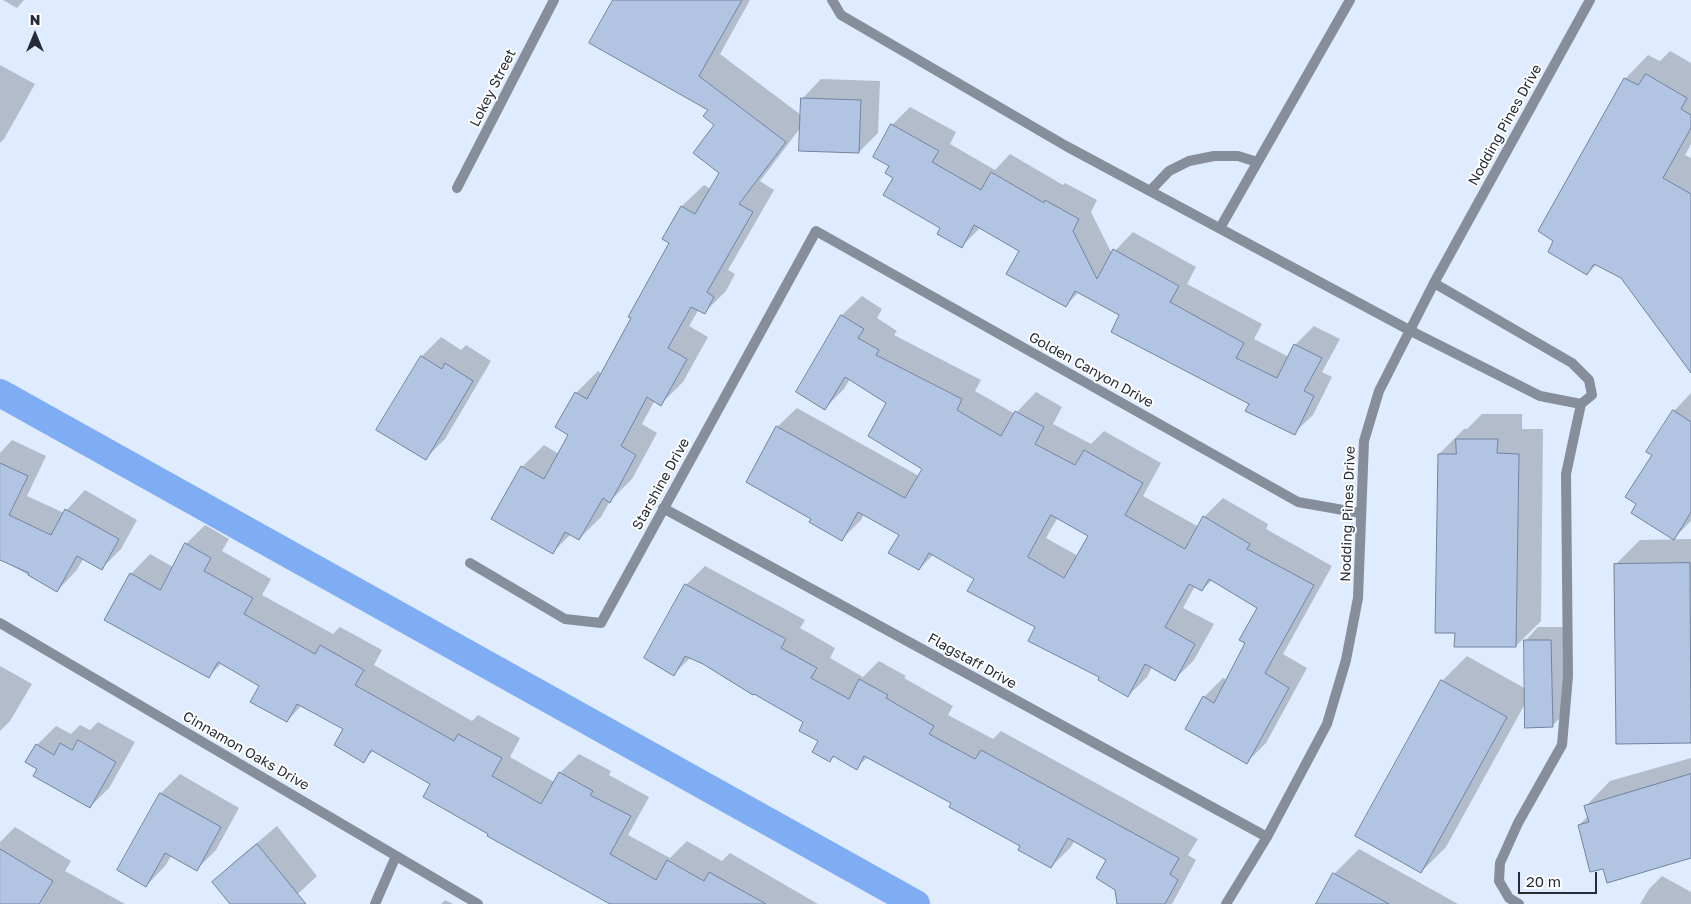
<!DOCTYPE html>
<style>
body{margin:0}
#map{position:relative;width:1691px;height:904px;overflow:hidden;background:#dfebfe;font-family:"Golos Text",sans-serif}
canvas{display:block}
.north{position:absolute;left:10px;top:10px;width:50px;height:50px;-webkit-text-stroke:4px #fff;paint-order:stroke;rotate:0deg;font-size:14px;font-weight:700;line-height:20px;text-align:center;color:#252c38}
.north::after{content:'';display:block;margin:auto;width:18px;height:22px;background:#252c38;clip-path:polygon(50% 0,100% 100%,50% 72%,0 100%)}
.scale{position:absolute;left:1518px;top:872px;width:79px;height:22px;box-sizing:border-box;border:2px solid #252c38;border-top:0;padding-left:6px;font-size:15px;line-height:18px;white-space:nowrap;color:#252c38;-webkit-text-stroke:4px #fff;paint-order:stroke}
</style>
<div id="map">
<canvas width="1691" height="904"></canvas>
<div class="north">N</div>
<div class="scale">20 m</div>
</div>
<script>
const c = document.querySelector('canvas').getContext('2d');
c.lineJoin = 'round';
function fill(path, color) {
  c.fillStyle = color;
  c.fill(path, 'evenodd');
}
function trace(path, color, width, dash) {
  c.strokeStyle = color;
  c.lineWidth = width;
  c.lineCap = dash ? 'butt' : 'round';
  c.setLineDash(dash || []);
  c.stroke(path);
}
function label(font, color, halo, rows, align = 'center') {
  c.font = font + ' "Golos Text",sans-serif';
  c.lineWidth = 4;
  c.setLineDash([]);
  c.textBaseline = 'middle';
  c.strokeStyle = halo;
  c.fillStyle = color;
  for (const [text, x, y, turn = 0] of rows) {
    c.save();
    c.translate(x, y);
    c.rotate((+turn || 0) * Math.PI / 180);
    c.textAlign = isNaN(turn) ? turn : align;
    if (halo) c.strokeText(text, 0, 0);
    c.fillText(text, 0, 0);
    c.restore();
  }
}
fill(new Path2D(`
 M3 0H24L17 8Z
 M614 0H750L720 54 801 115 802 99 821 79 880 81 878 133 859 152 801 127 760 181 774 190 728 270 735 274 726 291 704 313 699 309 689 326 708 337 683 382 661 404 655 400 642 424 657 433 632 479 610 501 601 517 579 539 571 534 553 552 522 467 544 445 559 454 570 434 576 393 598 371 602 374 633 318 670 242 664 238 682 206 704 185 711 189 721 173 716 125 710 110Z
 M1670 51 1691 63V144L1685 155 1691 158V371L1622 278 1597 264 1587 274 1625 79 1648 55 1660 61Z
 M0 65 35 84 4 139 0 143Z
 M910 107 956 132 950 144 995 170 1010 154 1063 185 1065 183 1097 200 1091 212 1112 254 1133 232 1196 267 1187 284 1262 324 1254 339 1289 357 1295 345 1314 326 1340 339 1322 372 1332 377 1313 415 1294 433 1121 315 1079 292 1065 306 1020 250 981 227 961 247 894 177 891 166 892 125Z
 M862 296 882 309 877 318 897 331 894 335 981 380 975 391 1015 414 1036 392 1062 407 1053 424 1091 444 1104 431 1161 463 1143 496 1199 527 1204 517 1223 498 1268 524 1266 529 1332 566 1283 654 1307 668 1266 743 1247 762 1204 697 1223 678 1227 680 1247 643 1259 607 1212 580 1202 590 1195 586 1183 608 1214 624 1194 660 1175 679 1152 667 1147 677 1128 696 1036 627 976 578 934 554 919 569 900 534 864 514 861 520 842 539 813 518 777 427 797 408 919 476 923 468 887 402 850 379 844 389 825 408 798 391 842 315ZM1058 517 1090 535 1078 556 1046 538Z
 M441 337 461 350 466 345 491 361 445 439 426 458 378 429 422 356Z
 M1691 393V521L1674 538 1653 455 1674 411Z
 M1482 414H1522V429H1543L1541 621 1516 646 1456 631 1439 454 1464 429H1467Z
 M12 440 46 456 27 496 64 513 85 490 137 520 121 549 102 568 84 558 76 571 57 591 0 559V453Z
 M205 525 229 539 222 551 271 579 262 595 333 634 340 627 382 650 374 665 472 721 478 715 520 738 510 757 554 782 560 773 579 754 611 771 609 775 649 797 628 835 670 858 687 841 722 861 730 853 818 904H612L490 833 432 783 374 750 363 761 344 728 302 705 287 721 261 685 222 663 208 677 131 574 150 554 173 567 186 544Z
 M1691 539V742H1617L1615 565 1640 540Z
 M705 566 805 620 800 628 835 648 830 658 863 677 879 661 906 676 904 678 953 706 948 715 993 739 1001 731 1198 839 1188 855 1196 860 1172 904H1118L1108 859 1075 840 1070 848 1051 867 1022 845 953 802 868 757 856 768 835 756 829 761 820 741 805 722 703 663 691 657 674 674 686 585Z
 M1538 627H1564L1565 713 1552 726 1526 702 1446 847 1421 872 1442 681 1467 656 1526 689 1525 641Z
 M0 666 32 684 10 721 0 731Z
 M98 722 135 742 109 788 90 807 39 769 37 745 56 726 71 734 80 725 90 730Z
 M1691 758V857L1604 867 1579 825 1588 816 1586 806 1610 781Z
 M180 774 239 808 216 850 197 869 172 855 165 866 146 886 161 793Z
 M277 826 317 876 287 904H231L213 882 233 863Z
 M15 827 71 861 65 871 125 904H0V842Z
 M1359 849 1458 904H1318L1334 874Z
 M1662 876 1691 892V904H1640L1649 889Z
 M445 900 453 904H441Z`), '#0003');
trace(new Path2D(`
 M0 393 916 904`), '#7fadf3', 28);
const building = new Path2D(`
 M613 0H742L699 76 786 142 739 204 753 212 707 292 714 297 705 314 691 307 668 348 687 359 661 406 647 397 621 446 636 455 610 503 603 498 579 540 565 532 553 554 491 519 521 466 544 479 568 435 555 427 575 392 587 399 631 318 628 317 669 243 662 239 681 206 695 214 719 173 693 153 714 125 703 116 708 110 589 43Z
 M1646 74 1687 98 1681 109 1691 115V128L1663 178 1691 194V373L1621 278 1594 264 1587 275 1548 252 1553 241 1538 231 1624 78 1638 85Z
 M801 98 861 100 859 153 799 151Z
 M891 124 939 151 932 162 981 190 991 172 1044 203 1045 200 1079 219 1073 231 1097 279 1113 249 1179 286 1170 302 1244 343 1236 358 1277 378 1294 344 1322 358 1304 391 1314 396 1295 435 1245 411 1249 404 1111 332 1119 315 1075 291 1066 307 1006 274 1019 251 974 225 962 248 937 234 940 228 883 195 893 178 885 173 889 166 873 157Z
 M841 315 864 329 858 338 879 350 876 355 962 399 957 410 1001 436 1015 411 1044 427 1035 444 1075 465 1084 450 1143 483 1125 515 1185 549 1203 516 1250 544 1247 549 1314 585 1265 673 1289 688 1247 764 1185 729 1203 696 1214 703 1245 643 1239 640 1257 608 1209 579 1202 591 1189 584 1165 627 1195 644 1175 681 1145 664 1128 697 1098 680 1099 677 1028 641 1035 627 967 591 974 579 929 553 919 570 888 553 899 535 858 512 842 541 809 522 811 519 746 482 776 426 905 498 922 469 868 436 886 403 845 377 825 410 796 392ZM1051 515 1088 536 1064 578 1028 557Z
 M421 356 442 369 445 363 473 381 426 460 376 430Z
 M1673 410 1691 422V512L1674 540 1631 513 1636 504 1625 497 1652 455 1646 452Z
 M1456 439H1498L1497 453 1519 454 1516 647H1454L1455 633H1435L1438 454H1456Z
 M0 463 28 476 9 515 51 535 65 509 119 539 102 570 77 556 57 592 28 575 29 573 0 560Z
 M185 543 211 558 204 571 253 598 244 614 315 654 320 645 364 670 355 685 454 741 458 734 502 758 492 776 541 804 559 772 593 791 590 795 631 816 610 854 656 880 667 860 704 881 709 872 766 904H610L487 836 488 834 423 797 430 784 371 750 364 763 334 745 343 729 297 704 287 722 250 702 259 686 218 662 209 678 104 620 130 573 160 590Z
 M1690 563 1691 743 1616 744 1614 564Z
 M685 584 786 639 781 648 817 668 811 678 849 699 859 679 888 695 886 698 934 726 929 734 975 759 981 750 1179 858 1170 874 1178 880 1165 904H1117L1115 890 1096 878 1106 860 1068 838 1051 868 1018 850 1020 846 949 807 951 803 864 756 857 770 833 756 830 762 812 752 818 741 799 731 803 722 754 694 753 695 703 664 685 656 674 676 644 658Z
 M1524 640H1551L1553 727 1525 728Z
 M1441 680 1507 717 1421 873 1355 836Z
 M78 740 116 762 90 808 33 776 37 769 25 762 36 744 54 755 60 743 72 750Z
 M1691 774V858L1607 883 1603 869 1590 872 1578 825 1589 822 1584 806Z
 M160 793 221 827 197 871 165 853 146 887 117 870Z
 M257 844 306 904H230L212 882Z
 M0 849 53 881 39 904H0Z
 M1333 873 1389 904H1316Z`);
fill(building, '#b1c5e3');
trace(building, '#7183a0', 1);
trace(new Path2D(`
 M832 0 841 15 1066 146 1411 331 1540 396 1581 404
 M1150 191 1169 171 1189 161 1214 156H1238L1257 162
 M1220 228 1350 0
 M1434 283 1572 363 1589 380 1592 395 1581 404 1566 474 1568 676 1562 745 1518 823 1500 863 1499 881 1509 898 1519 904`), '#868e9b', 10);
trace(new Path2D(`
 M457 188 554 0
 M663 508 1267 837
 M470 563 565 619 601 623 816 231 1298 502 1360 513
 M0 623 478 904
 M375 904 396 856
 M1226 904 1267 837 1327 724 1346 660 1358 598 1364 441 1379 391 1434 283 1590 0`), '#868e9b', 10);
label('14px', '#252c38', '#fff', [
 ["Lokey Street",493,88,-63],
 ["Nodding Pines Drive",1505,125,-61],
 ["Golden Canyon Drive",1091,370,29],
 ["Starshine Drive",661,484,-61],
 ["Nodding Pines Drive",1348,514,-88],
 ["Flagstaff Drive",972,661,29],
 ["Cinnamon Oaks Drive",246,751,30]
]);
</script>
